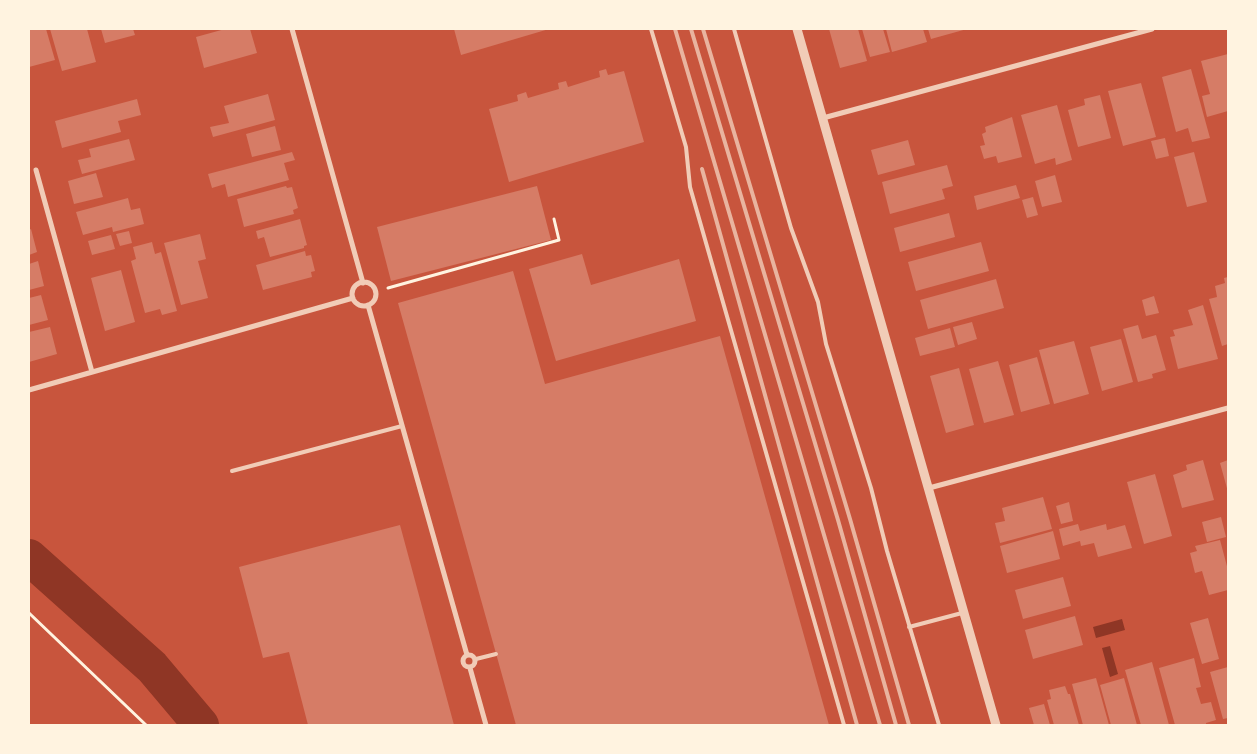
<!DOCTYPE html>
<style>
body{margin:0}
#map{position:relative;width:1257px;height:754px;overflow:hidden;background:#c8553d;font-family:"Fira Sans",sans-serif}
canvas{display:block}
.frame{position:absolute;inset:0;border:30px solid #fff3e0;pointer-events:none}
</style>
<div id="map">
<canvas width="1257" height="754"></canvas>
<div class="frame"></div>
</div>
<script>
const c = document.querySelector('canvas').getContext('2d');
c.lineJoin = 'round';
function fill(path, color) {
  c.fillStyle = color;
  c.fill(path, 'evenodd');
}
function trace(path, color, width, dash) {
  c.strokeStyle = color;
  c.lineWidth = width;
  c.lineCap = dash ? 'butt' : 'round';
  c.setLineDash(dash || []);
  c.stroke(path);
}
fill(new Path2D(`
 M1122 619 1125 630 1096 638 1093 627Z
 M1110 646 1118 674 1110 677 1102 648Z`), '#8f3625');
trace(new Path2D(`
 M29 557 152 667 201 725`), '#8f3625', 36);
fill(new Path2D(`
 M29 29H46L55 60 29 67Z
 M50 29H87L96 62 62 71Z
 M101 29H133L135 35 105 43Z
 M225 29H250L257 53 204 68 196 37Z
 M454 29H549L461 55Z
 M829 29H858L867 61 840 68Z
 M862 29H883L890 52 870 57Z
 M886 29H923L927 42 892 52Z
 M928 29H967L931 39Z
 M1228 54V111L1207 117 1202 96 1210 94 1201 61Z
 M606 69 608 75 624 71 644 142 509 182 489 109 518 101 517 95 526 92 528 98 559 89 558 83 566 81 568 87 600 77 599 71Z
 M1191 69 1210 138 1192 142 1188 128 1176 132 1162 77Z
 M1141 83 1156 137 1123 146 1108 91Z
 M268 94 275 120 213 137 210 127 229 123 224 106Z
 M1100 95 1111 138 1078 147 1068 110 1085 105 1084 99Z
 M137 99 141 115 118 121 121 132 62 148 55 121Z
 M1057 105 1072 160 1056 165 1055 158 1035 164 1021 115Z
 M1012 117 1022 157 998 163 996 156 984 159 980 146 985 145 982 134 986 132 985 127Z
 M275 126 281 150 252 157 246 134Z
 M1165 138 1169 156 1156 159 1151 141Z
 M129 139 135 160 82 174 78 160 91 157 89 149Z
 M908 140 915 165 878 175 871 150Z
 M292 152 295 160 284 163 289 180 228 197 225 184 212 188 208 174Z
 M1194 152 1207 202 1187 207 1174 157Z
 M947 165 953 186 942 189 945 199 890 214 882 182Z
 M96 173 103 197 74 204 68 181Z
 M1055 175 1062 202 1042 207 1035 181Z
 M1016 185 1020 198 977 210 974 196Z
 M286 186 287 188 292 187 298 208 293 210 294 214 244 227 237 199Z
 M537 186 551 240 391 281 377 227Z
 M1033 197 1038 215 1027 218 1022 200Z
 M128 198 131 210 140 208 144 224 113 232 112 227 83 235 76 212Z
 M949 213 955 237 900 252 894 228Z
 M300 219 307 245 304 246V248L270 257 264 237 258 239 256 231Z
 M31 229 37 252 29 255V230Z
 M129 231 132 243 120 246 116 234Z
 M200 234 206 259 198 261 208 298 181 305 164 243Z
 M111 235 115 249 92 255 88 241Z
 M152 242 155 254 161 252 177 311 162 315 160 309 145 313 131 261 136 259 133 247Z
 M981 242 989 271 916 291 908 262Z
 M305 251 306 256 311 255 315 271 311 272 312 277 263 290 256 265Z
 M582 254 591 285 679 259 696 321 556 361 529 269Z
 M38 261 44 286 29 290V264Z
 M121 270 135 322 105 331 91 278Z
 M513 271 545 384 720 336 829 725H516L398 303Z
 M1228 277V344L1222 346 1209 299 1217 297 1215 286 1225 283 1224 278Z
 M996 279 1004 308 928 329 920 300Z
 M41 295 48 320 29 325V298Z
 M1154 296 1159 313 1146 316 1142 300Z
 M1203 305 1218 359 1178 369 1170 337 1175 336 1173 330 1193 325 1188 310Z
 M972 322 977 339 958 345 953 327Z
 M1138 325 1142 339 1156 335 1166 370 1152 374 1153 378 1138 382 1123 329Z
 M50 327 57 354 29 362V332Z
 M950 328 955 347 920 356 915 338Z
 M1121 339 1133 382 1102 391 1090 347Z
 M1074 341 1089 394 1054 404 1039 350Z
 M1037 357 1050 404 1021 412 1009 365Z
 M998 361 1014 415 984 423 969 369Z
 M959 368 974 425 946 433 930 376Z
 M1203 460 1214 500 1182 508 1173 475 1187 470 1186 465Z
 M1228 460V492L1220 463Z
 M1155 474 1172 536 1144 544 1127 482Z
 M1043 497 1052 529 1000 543 995 523 1005 521 1002 508Z
 M1069 502 1073 521 1061 524 1056 506Z
 M1221 517 1226 537 1207 542 1202 522Z
 M1078 524 1080 531 1106 524 1107 530 1125 525 1132 548 1098 557 1094 543 1081 546 1080 541 1063 546 1059 529Z
 M400 525 454 725H308L289 652 263 658 239 567Z
 M1053 531 1060 559 1007 573 1000 546Z
 M1220 540 1228 570V590L1209 595 1202 571 1195 573 1190 553 1197 551 1195 546Z
 M1063 577 1071 606 1023 619 1015 590Z
 M1075 616 1083 645 1033 659 1025 630Z
 M1208 618 1219 659 1202 664 1190 623Z
 M1194 658 1201 687 1196 688 1201 704 1211 702 1216 720 1206 723V725H1175L1159 668Z
 M1152 662 1169 725H1141L1125 670Z
 M1228 667V718L1223 719 1210 672Z
 M1096 678 1109 725H1083L1072 684Z
 M1124 678 1137 725H1111L1100 685Z
 M1065 686 1068 694H1070L1079 725H1054L1047 700 1051 699 1049 690Z
 M1044 704 1050 725H1034L1029 708Z`), '#d67c66');
trace(new Path2D(`
 M388 288 559 240 554 219
 M29 613 146 725`), '#fff3e0', 3);
trace(new Path2D(`
 M651 29 686 147 690 187 844 725
 M734 29 791 228 818 302 826 344 871 488 887 551 939 725
 M232 471 402 426
 M909 627 962 613
 M476 659 496 654`), '#f1ccb7', 4);
trace(new Path2D(`
 M292 29 363 283
 M823 118 1152 29
 M36 170 92 372
 M352 294a12 12 0 1 1 24 0a12 12 0 1 1-24 0Z
 M368 305 467 655
 M29 390 353 298
 M929 488 1228 408
 M463 661a6 6 0 1 1 12 0a6 6 0 1 1-12 0Z
 M470 668 486 725`), '#f1ccb7', 5);
trace(new Path2D(`
 M797 29 996 725`), '#f1ccb7', 9);
trace(new Path2D(`
 M675 29 880 725
 M691 29 838 520 896 725
 M703 29 850 519 909 725
 M702 169 857 725`), '#e9b49f', 4);
</script>
